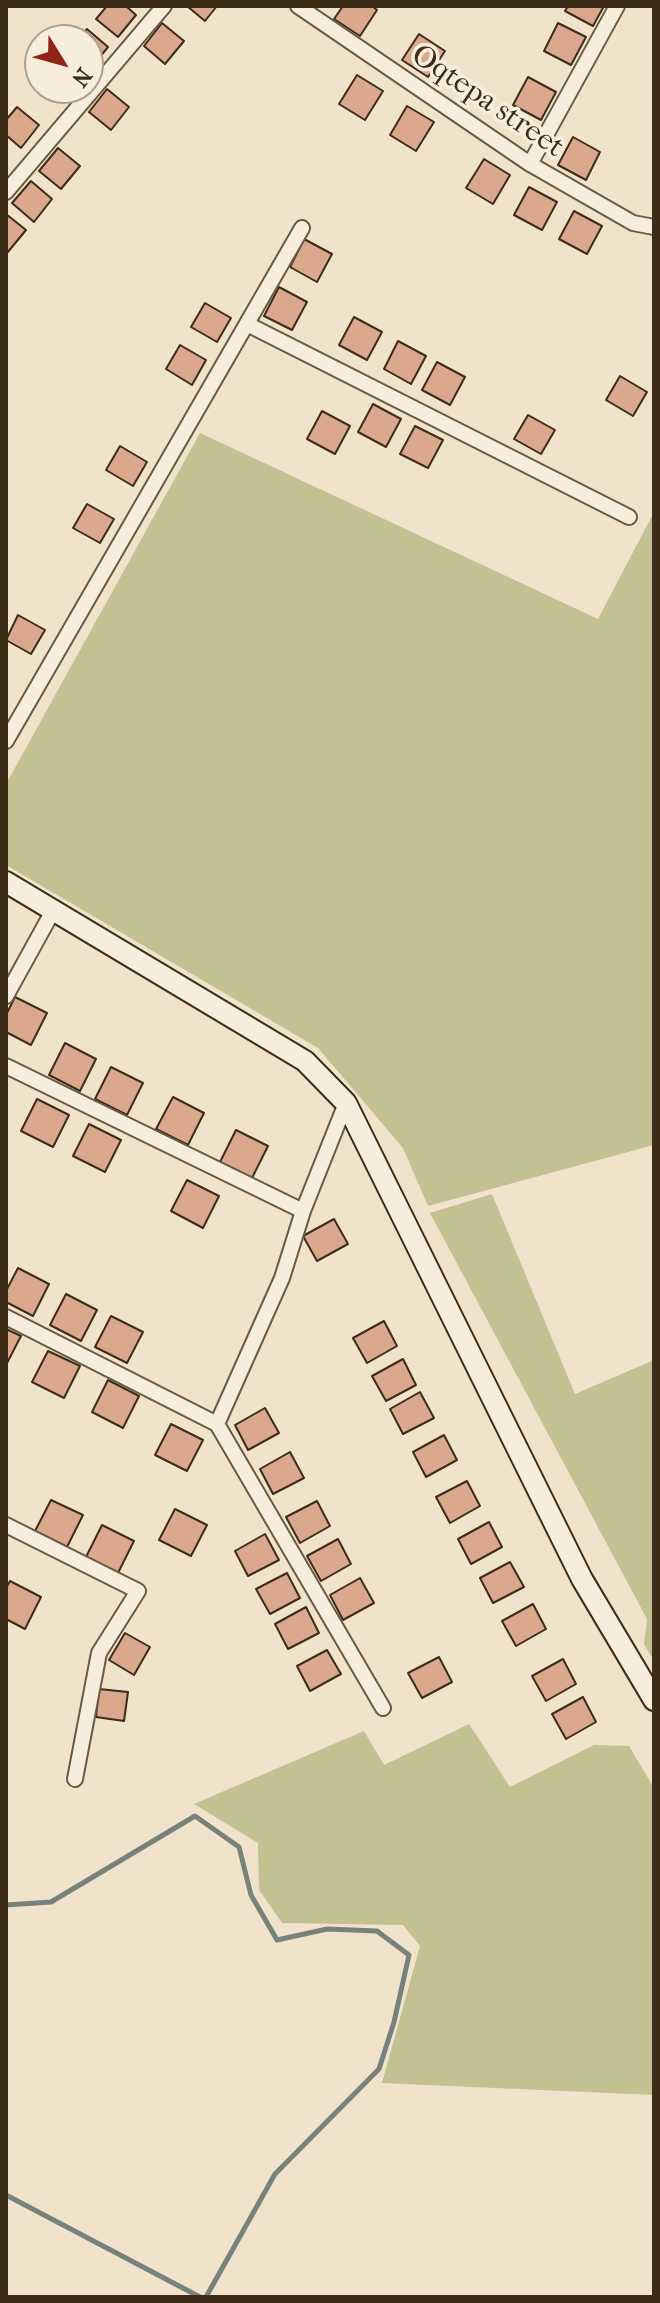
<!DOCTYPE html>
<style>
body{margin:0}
#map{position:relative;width:660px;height:2303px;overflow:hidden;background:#f1e3cb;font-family:"IM FELL French Canon",serif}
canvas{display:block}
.frame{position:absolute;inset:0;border:8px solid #3d2c17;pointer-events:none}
.north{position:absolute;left:24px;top:24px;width:80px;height:80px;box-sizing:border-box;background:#f6eddd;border:2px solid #aca08e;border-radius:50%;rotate:127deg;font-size:22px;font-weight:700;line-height:32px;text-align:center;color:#3d2c17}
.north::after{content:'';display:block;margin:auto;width:28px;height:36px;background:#8f2418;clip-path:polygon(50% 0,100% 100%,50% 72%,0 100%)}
</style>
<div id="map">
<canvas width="660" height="2303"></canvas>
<div class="frame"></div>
<div class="north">N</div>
</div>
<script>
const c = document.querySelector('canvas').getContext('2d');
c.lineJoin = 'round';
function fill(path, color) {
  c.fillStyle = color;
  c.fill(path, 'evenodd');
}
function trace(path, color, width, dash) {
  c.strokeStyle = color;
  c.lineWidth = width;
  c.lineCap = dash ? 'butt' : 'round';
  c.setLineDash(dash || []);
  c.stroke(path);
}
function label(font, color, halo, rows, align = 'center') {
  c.font = font + ' "IM FELL French Canon",serif';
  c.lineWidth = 7;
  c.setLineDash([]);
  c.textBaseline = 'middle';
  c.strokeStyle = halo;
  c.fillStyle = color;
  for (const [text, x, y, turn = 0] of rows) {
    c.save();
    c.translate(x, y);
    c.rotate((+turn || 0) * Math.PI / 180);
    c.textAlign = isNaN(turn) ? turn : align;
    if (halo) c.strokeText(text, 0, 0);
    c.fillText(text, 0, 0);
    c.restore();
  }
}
fill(new Path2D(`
 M200 433 598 619 654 512V1145L428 1206 403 1148 318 1048 6 865V784Z
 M492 1194 575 1394 654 1360V1661L644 1644 647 1619 430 1213Z
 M469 1724 510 1787 594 1745 629 1746 654 1788V2095L382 2083 420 1946 403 1925 282 1923 259 1890 258 1843 194 1804 364 1731 384 1765Z`), '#c2c192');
trace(new Path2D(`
 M6 1905 51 1902 195 1816 239 1847 251 1895 277 1940 327 1929 377 1931 409 1955 394 2022 379 2069 275 2174 206 2297
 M6 2195 200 2297`), '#77827c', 5);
const building = new Path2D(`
 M107 6H126L136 15 118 37 96 19Z
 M187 6H217L205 21Z
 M343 6H372L377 10 360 36 334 19Z
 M568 6H604L593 26 565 11Z
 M162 23 184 41 165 64 144 46Z
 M558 23 586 37 571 65 544 51Z
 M87 29 108 47 90 69 88 40H77Z
 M419 34 445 51 428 77 402 60Z
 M357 75 383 91 365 120 339 104Z
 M528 77 556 92 541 120 513 105Z
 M107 89 129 107 111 130 89 112Z
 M407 106 434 122 416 151 390 135Z
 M17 107 39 125 21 148 6 135V120Z
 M573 137 600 152 586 180 558 165Z
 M58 148 80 166 61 189 39 171Z
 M484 159 510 175 493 204 466 188Z
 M31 181 52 199 34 222 12 203Z
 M529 187 557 202 542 230 514 215Z
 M574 211 602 226 587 254 559 239Z
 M6 214 26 230 7 253 6 251Z
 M304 239 332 254 317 282 290 267Z
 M279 287 307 302 292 330 264 316Z
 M205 303 231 318 217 342 191 327Z
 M354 317 382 332 367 360 339 345Z
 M398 341 426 356 411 384 384 369Z
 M180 345 206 360 192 385 166 369Z
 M437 362 465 377 450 405 422 390Z
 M620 376 647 392 633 416 606 400Z
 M373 404 401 419 386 447 358 432Z
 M322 411 350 426 335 454 307 439Z
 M528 415 555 430 541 454 514 439Z
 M415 426 443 440 428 468 400 454Z
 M120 446 147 462 133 486 106 470Z
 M87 504 114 519 100 543 73 528Z
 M18 615 45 630 31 654 6 640Z
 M15 997 47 1013 31 1045 6 1032V1015Z
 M65 1043 96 1059 80 1091 49 1075Z
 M111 1067 143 1083 127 1115 95 1099Z
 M173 1097 204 1113 188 1145 156 1129Z
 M37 1099 69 1115 53 1147 21 1131Z
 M89 1124 121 1140 105 1172 73 1156Z
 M236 1130 268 1146 252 1178 220 1162Z
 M187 1180 219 1196 203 1228 171 1211Z
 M334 1219 348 1244 317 1261 303 1236Z
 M18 1268 49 1284 33 1316 6 1302V1291Z
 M66 1294 97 1310 81 1341 50 1325Z
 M111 1316 143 1332 127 1363 95 1347Z
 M384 1321 397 1346 367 1363 353 1338Z
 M6 1329 21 1336 6 1365Z
 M48 1351 80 1366 64 1398 32 1382Z
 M403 1359 416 1385 386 1401 372 1376Z
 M108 1380 139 1396 123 1428 92 1412Z
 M420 1392 434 1418 403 1434 390 1409Z
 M265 1408 279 1433 248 1450 235 1425Z
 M171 1424 203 1440 187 1471 155 1455Z
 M444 1435 457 1460 426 1477 413 1452Z
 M290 1452 304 1478 273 1494 260 1469Z
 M467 1481 480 1506 450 1523 436 1497Z
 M51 1500 83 1515 67 1547 35 1531Z
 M317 1501 330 1526 300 1543 286 1517Z
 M175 1509 207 1525 191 1556 159 1540Z
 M489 1522 502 1547 471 1564 458 1539Z
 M102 1525 134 1541 118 1573 86 1557Z
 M265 1534 279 1560 248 1576 235 1551Z
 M338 1539 351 1564 321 1581 307 1556Z
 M510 1562 524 1587 493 1603 480 1578Z
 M287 1573 300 1598 270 1614 256 1589Z
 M360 1578 374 1603 343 1620 330 1595Z
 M10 1581 41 1597 25 1629 6 1619V1588Z
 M533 1604 546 1629 516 1646 502 1621Z
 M306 1607 319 1633 288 1649 275 1624Z
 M125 1633 150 1647 134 1675 109 1660Z
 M327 1650 341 1674 310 1691 297 1666Z
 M439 1657 452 1682 422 1698 408 1673Z
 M563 1659 576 1684 546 1701 532 1676Z
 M99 1689 128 1692 124 1721 96 1717Z
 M583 1697 596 1722 566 1739 552 1714Z`);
fill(building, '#dba78d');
trace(building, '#3d2c17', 2);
const minor = new Path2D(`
 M298 6 530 164 633 223 654 227
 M530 164 617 6
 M6 192 164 6
 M247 324 629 517
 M6 741 302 228
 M6 996 54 909
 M6 1066 303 1211
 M6 1317 217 1424 383 1708
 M217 1424 282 1278 303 1211 346 1103
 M6 1525 138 1591 99 1653 75 1779`);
const secondary = new Path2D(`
 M6 882 305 1061 346 1103 582 1579 654 1700`);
trace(minor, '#6a5a44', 18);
trace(secondary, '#3d2c17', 24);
trace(minor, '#f6eddd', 14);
trace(secondary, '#f6eddd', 20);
label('30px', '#3d2c17', '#f6eddd', [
 ["Oqtepa street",487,102,34]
]);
</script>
